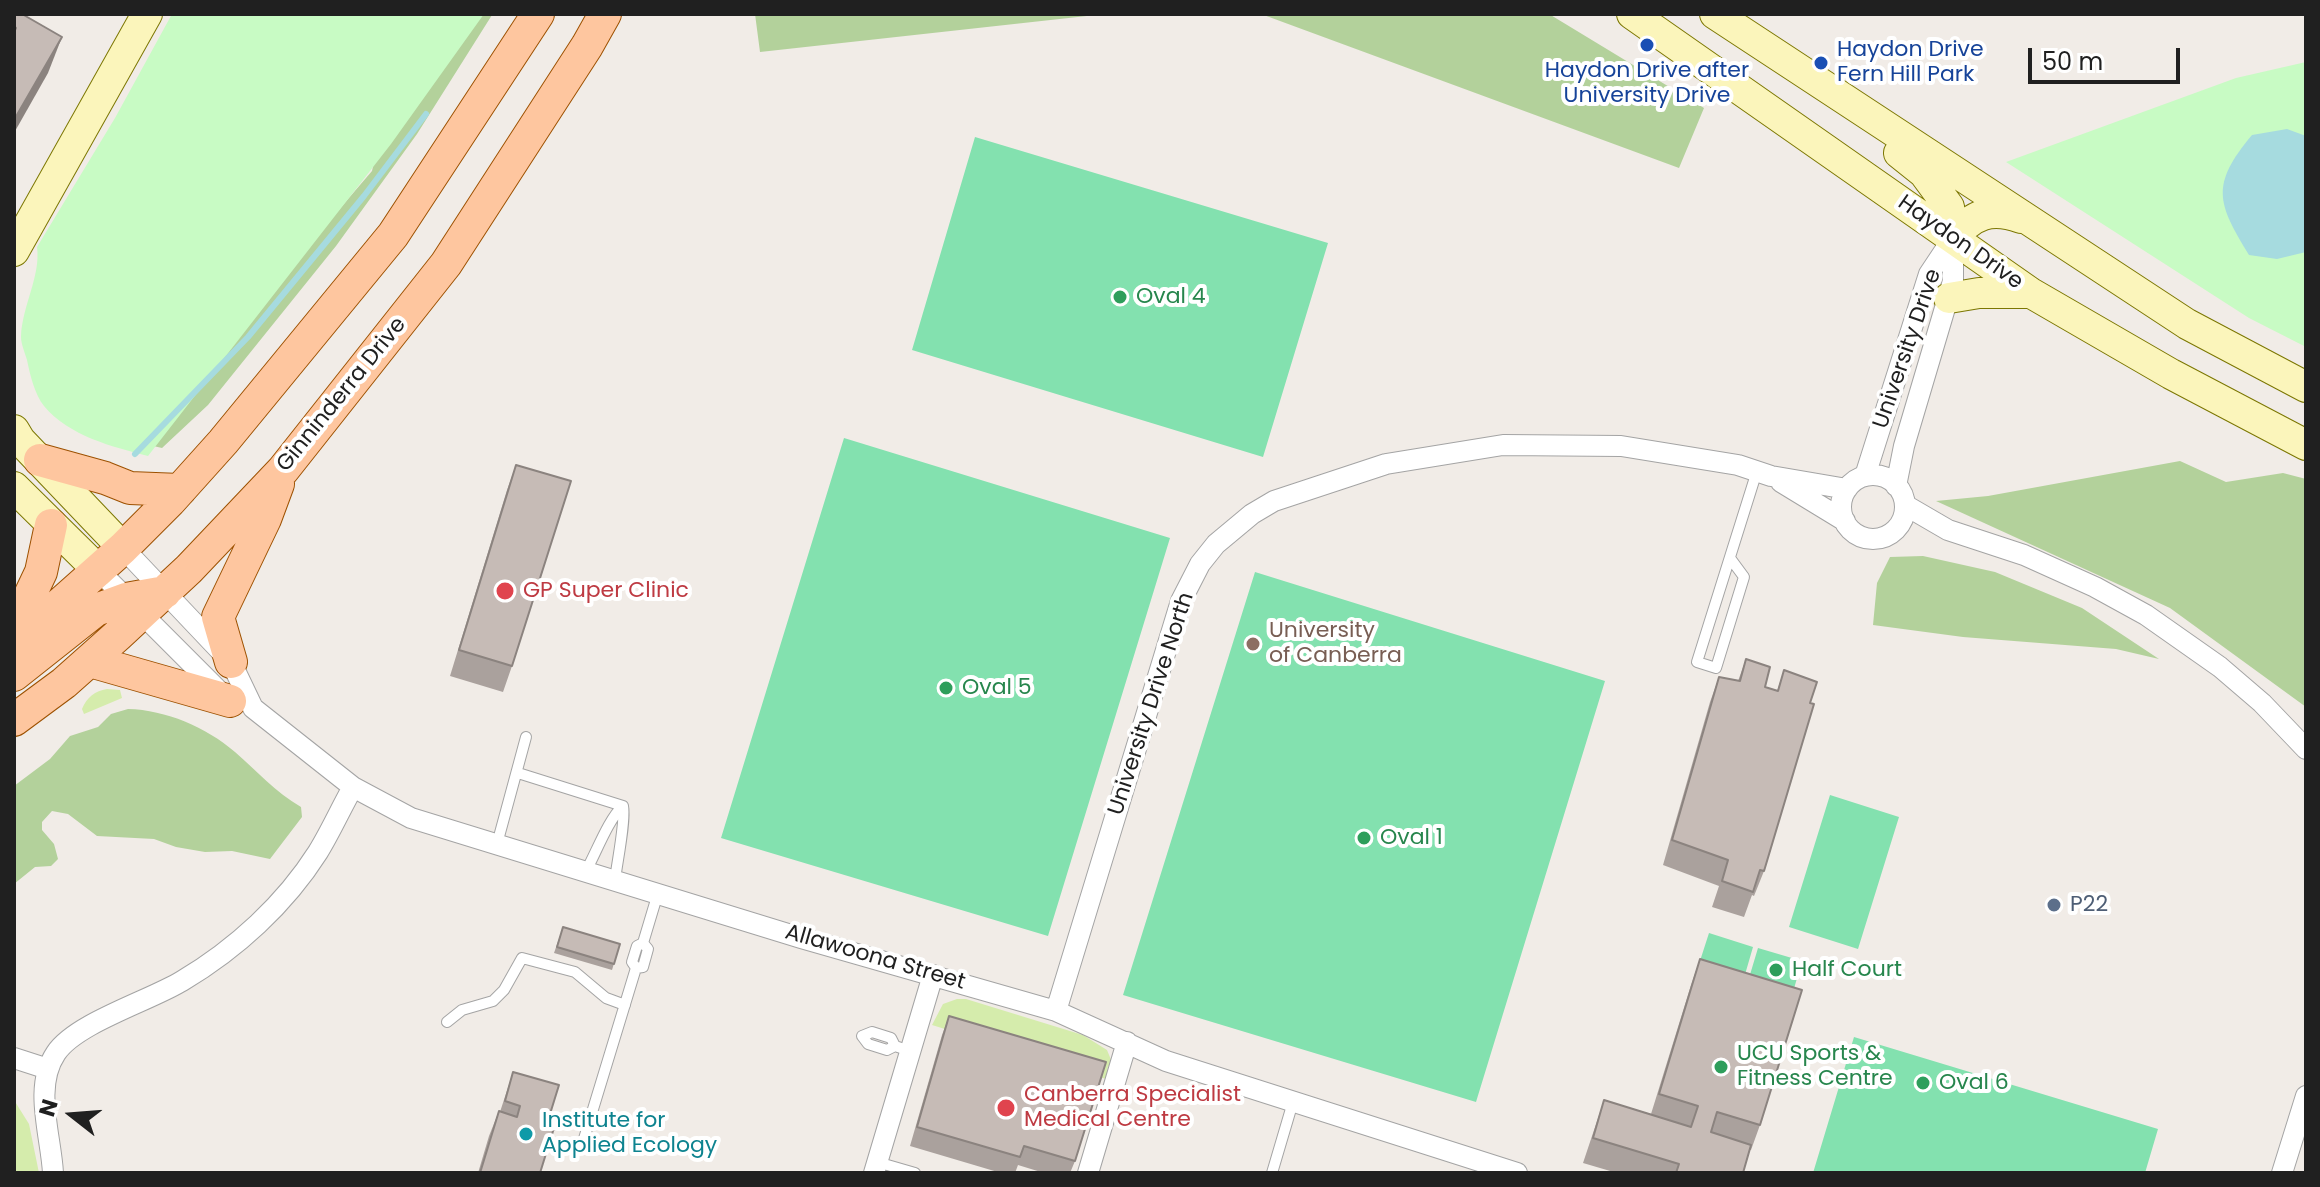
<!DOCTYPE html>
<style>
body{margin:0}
#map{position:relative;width:2320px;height:1187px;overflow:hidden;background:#f1ece7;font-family:Poppins,sans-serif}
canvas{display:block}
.frame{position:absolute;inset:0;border:16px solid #202020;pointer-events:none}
.north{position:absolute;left:32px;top:1075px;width:80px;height:80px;-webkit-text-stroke:6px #fff;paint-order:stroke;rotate:287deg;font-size:22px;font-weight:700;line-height:32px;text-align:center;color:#202020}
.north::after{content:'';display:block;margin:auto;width:28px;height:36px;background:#202020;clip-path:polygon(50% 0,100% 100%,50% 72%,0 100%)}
.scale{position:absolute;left:2028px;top:48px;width:152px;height:36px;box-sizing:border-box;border:4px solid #202020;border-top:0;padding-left:10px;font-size:24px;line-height:28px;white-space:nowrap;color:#202020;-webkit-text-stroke:6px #fff;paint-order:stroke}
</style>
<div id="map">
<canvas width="2320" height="1187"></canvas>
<div class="frame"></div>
<div class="north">N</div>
<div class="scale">50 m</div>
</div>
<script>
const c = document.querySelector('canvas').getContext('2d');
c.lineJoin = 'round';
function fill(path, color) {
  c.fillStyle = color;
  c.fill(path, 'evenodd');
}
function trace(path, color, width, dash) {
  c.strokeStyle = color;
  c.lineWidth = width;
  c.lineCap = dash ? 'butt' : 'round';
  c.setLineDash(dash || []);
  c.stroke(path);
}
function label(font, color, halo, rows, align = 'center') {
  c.font = font + ' Poppins,sans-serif';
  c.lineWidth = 8;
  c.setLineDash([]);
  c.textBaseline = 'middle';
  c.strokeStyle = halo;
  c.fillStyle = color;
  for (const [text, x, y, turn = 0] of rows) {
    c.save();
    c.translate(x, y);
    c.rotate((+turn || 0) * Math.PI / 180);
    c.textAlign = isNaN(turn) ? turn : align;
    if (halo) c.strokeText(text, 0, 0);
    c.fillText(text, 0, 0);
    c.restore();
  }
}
fill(new Path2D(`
 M107 689 120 690 122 698 84 714 82 709C87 697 95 691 107 689Z
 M957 999H966L1083 1035 1107 1050 1114 1067 1108 1066 1106 1079 932 1025 943 1004Z
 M14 1100 29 1124 39 1173H14Z`), '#d5ecac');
fill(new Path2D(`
 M461 14 492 15 417 134 336 246 208 405 162 448 93 432 306 248 372 171 393 76Z
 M755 14H1105L760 52Z
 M1261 14H1549L1704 108 1679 168Z
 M2180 461 2226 482 2283 473 2306 479V707L2170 608 1936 501 1988 496Z
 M1923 556 1995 572 2082 608 2159 659 2116 649 1963 637 1873 625 1877 583 1890 557Z
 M128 709C166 710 206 727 235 752 257 771 275 792 301 807L302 817 270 859 232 851 205 852 176 847 154 839 97 836 68 814 52 811 42 822V830L54 844 58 859 51 866 35 867 14 884V786L50 759 70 736 98 727 111 714Z`), '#b3d19b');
fill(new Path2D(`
 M172 14H484L391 144 148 456C113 447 69 436 44 406 35 395 30 375 27 360 25 353 21 344 21 337 22 306 41 276 37 247L115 118Z
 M2306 62V347L2249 318 2006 162 2236 78Z`), '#c8fbc4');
fill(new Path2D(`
 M975 137 1328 243 1263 457 912 350Z
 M844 438 1170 538 1048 936 721 838Z
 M1255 572 1605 681 1476 1102 1123 995Z
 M1830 795 1899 817 1858 949 1789 927Z
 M1709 933 1753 947 1744 978 1699 964Z
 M1758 948 1802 961 1793 992 1749 978Z
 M1854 1037 2158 1129 2145 1173H1813Z`), '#83e1af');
fill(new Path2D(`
 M2287 129 2306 136V252L2277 259 2249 255C2217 203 2210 185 2252 135Z`), '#a6dbdf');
trace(new Path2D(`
 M135 454 248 337 364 196 426 114`), '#a6dbdf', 6);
const lane = new Path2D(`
 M1730 558 1744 577 1716 668 1697 662 1757 471
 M518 773 623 806
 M497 844 526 737
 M586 871C596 853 609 818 623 806
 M615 880C617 862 626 820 623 806
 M636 968 643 967 648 949 643 943
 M447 1022 462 1010 493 1001 504 990 522 958 575 972 606 998 625 1005
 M895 1046 891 1038 872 1032 862 1036 868 1044 887 1050 895 1046 910 1051
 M583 1142 636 968 632 962 637 946 643 943 658 893
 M877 1162 915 1173
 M1272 1173 1293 1102`);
const street = new Path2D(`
 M1841 507a32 32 0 1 1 64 0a32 32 0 1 1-64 0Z
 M1865 476 1929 274 1953 238
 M1781 482 1845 521
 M1896 486 1904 446 1953 281V238
 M1905 505 1948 530 2024 555 2095 587 2146 615 2220 667 2262 703 2306 749
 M123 548 231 662 253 708 353 787 411 818 801 938 1056 1011 1166 1061 1517 1173
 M99 571 224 696
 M1056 1011 1181 601 1200 564 1216 544 1252 514 1274 501 1386 464 1503 445 1621 446 1738 465 1771 476 1847 489
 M14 1058 48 1069
 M53 1173C51 1135 33 1087 56 1053 76 1023 149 1001 182 981 236 949 285 904 318 852 331 831 341 808 353 787
 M874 1173 933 975
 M1088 1173 1127 1042
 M2282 1173 2306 1096`);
const secondary = new Path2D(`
 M1632 14 2031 293 2171 374 2306 445
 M1715 14 2187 324 2306 387
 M1899 153 1924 173 1949 207 1953 238
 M1953 238C1973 214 1991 207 2021 218
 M14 251 147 14
 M1949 298 1979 293H2031
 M14 430 20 440 123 548
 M14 487 99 571`);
const primary = new Path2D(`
 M40 460 105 478 130 488 180 490
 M14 629 41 572 51 525
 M14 645 123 548 170 501 223 442 393 235 538 14
 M90 661 230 701
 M231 662 218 617 265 519 278 484
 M14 675 96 610 126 599 165 592
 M14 720 64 683 118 635 189 569 283 470 446 264 587 46 605 14`);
trace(lane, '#a4a4a4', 12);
trace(street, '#a4a4a4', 22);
trace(secondary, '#7c7702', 32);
trace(primary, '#9d5100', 34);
trace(lane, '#fff', 10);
trace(street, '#fff', 20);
trace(secondary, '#fbf5bb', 30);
trace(primary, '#fec69f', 32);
fill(new Path2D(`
 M516 465 512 666 503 692 450 676 507 490Z
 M1746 659 1765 687 1777 691 1784 670 1810 703 1764 871 1754 896 1752 895 1744 917 1712 907 1719 886 1663 865 1710 702 1719 677 1738 681Z
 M563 927 620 944 612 970 554 953Z
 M1700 959 1760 1125 1751 1150H1750L1743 1173H1617L1583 1163 1604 1100 1651 1114 1691 985Z
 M949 1016 1075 1161 1070 1173H1044L1018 1165 1015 1173H1001L910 1146 942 1035Z
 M513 1072 550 1114 546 1125 540 1173H478L489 1136 499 1111 500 1112Z`), '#aaa19d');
fill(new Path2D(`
 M62 37 48 73 14 133V120Z`), '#8b837f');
const building = new Path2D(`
 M14 14H22L62 37 14 120V32L16 28 14 26Z
 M516 465 571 481 512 666 459 650Z
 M1746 659 1770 667 1765 687 1778 691 1784 670 1817 682 1810 703 1814 704 1764 871 1760 870 1753 892 1722 881 1728 860 1672 840 1719 677 1740 681Z
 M563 927 620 944 614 964 557 947Z
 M1700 959 1802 990 1760 1125 1717 1112 1711 1132 1751 1145 1743 1173H1676L1679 1164 1593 1138 1604 1100 1691 1127 1698 1106 1659 1094Z
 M949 1016 1106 1062 1075 1161 1024 1146 1020 1157 917 1127Z
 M513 1072 559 1085 550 1114 544 1113 541 1124 554 1128 540 1173H480L499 1111 517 1117 520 1106 505 1101Z`);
fill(building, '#c6bbb6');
trace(building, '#8b837f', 2);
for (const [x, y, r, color] of [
 [1647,45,8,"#1a4fb4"],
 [1821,63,8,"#1a4fb4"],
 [1120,297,8,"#2e9e5b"],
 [505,591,10,"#e0444e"],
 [1253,644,8,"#8d6e63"],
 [946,688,8,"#2e9e5b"],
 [1364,838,8,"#2e9e5b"],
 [2054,905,8,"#5c6f8a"],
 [1776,970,8,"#2e9e5b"],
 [1721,1067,8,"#2e9e5b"],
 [1923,1083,8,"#2e9e5b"],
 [1006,1108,10,"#e0444e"],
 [526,1134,8,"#0f9aa8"]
]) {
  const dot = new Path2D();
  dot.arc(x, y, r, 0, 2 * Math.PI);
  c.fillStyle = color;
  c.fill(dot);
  trace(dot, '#fff', 3);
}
label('22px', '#164399', '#fff', [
 ["Haydon Drive",1837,50],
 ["Fern Hill Park",1837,75],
 ["Haydon Drive after",1647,71,"center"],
 ["University Drive",1647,96,"center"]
], 'left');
label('22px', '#202020', '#fff', [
 ["Haydon Drive",1960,243,35],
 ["University Drive",1908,349,-71],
 ["Ginninderra Drive",342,395,-51],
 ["University Drive North",1152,704,-72],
 ["Allawoona Street",875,958,16]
]);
label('22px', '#27864d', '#fff', [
 ["Oval 4",1136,297],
 ["Oval 5",962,688],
 ["Oval 1",1380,838],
 ["Half Court",1792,970],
 ["UCU Sports &",1737,1054],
 ["Fitness Centre",1737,1079],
 ["Oval 6",1939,1083]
], 'left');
label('22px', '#be3a42', '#fff', [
 ["GP Super Clinic",523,591],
 ["Canberra Specialist",1024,1095],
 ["Medical Centre",1024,1120]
], 'left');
label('22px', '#785e54', '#fff', [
 ["University",1269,631],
 ["of Canberra",1269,656]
], 'left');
label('22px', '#4e5e75', '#fff', [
 ["P22",2070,905]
], 'left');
label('22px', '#0d838f', '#fff', [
 ["Institute for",542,1121],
 ["Applied Ecology",542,1146]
], 'left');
</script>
